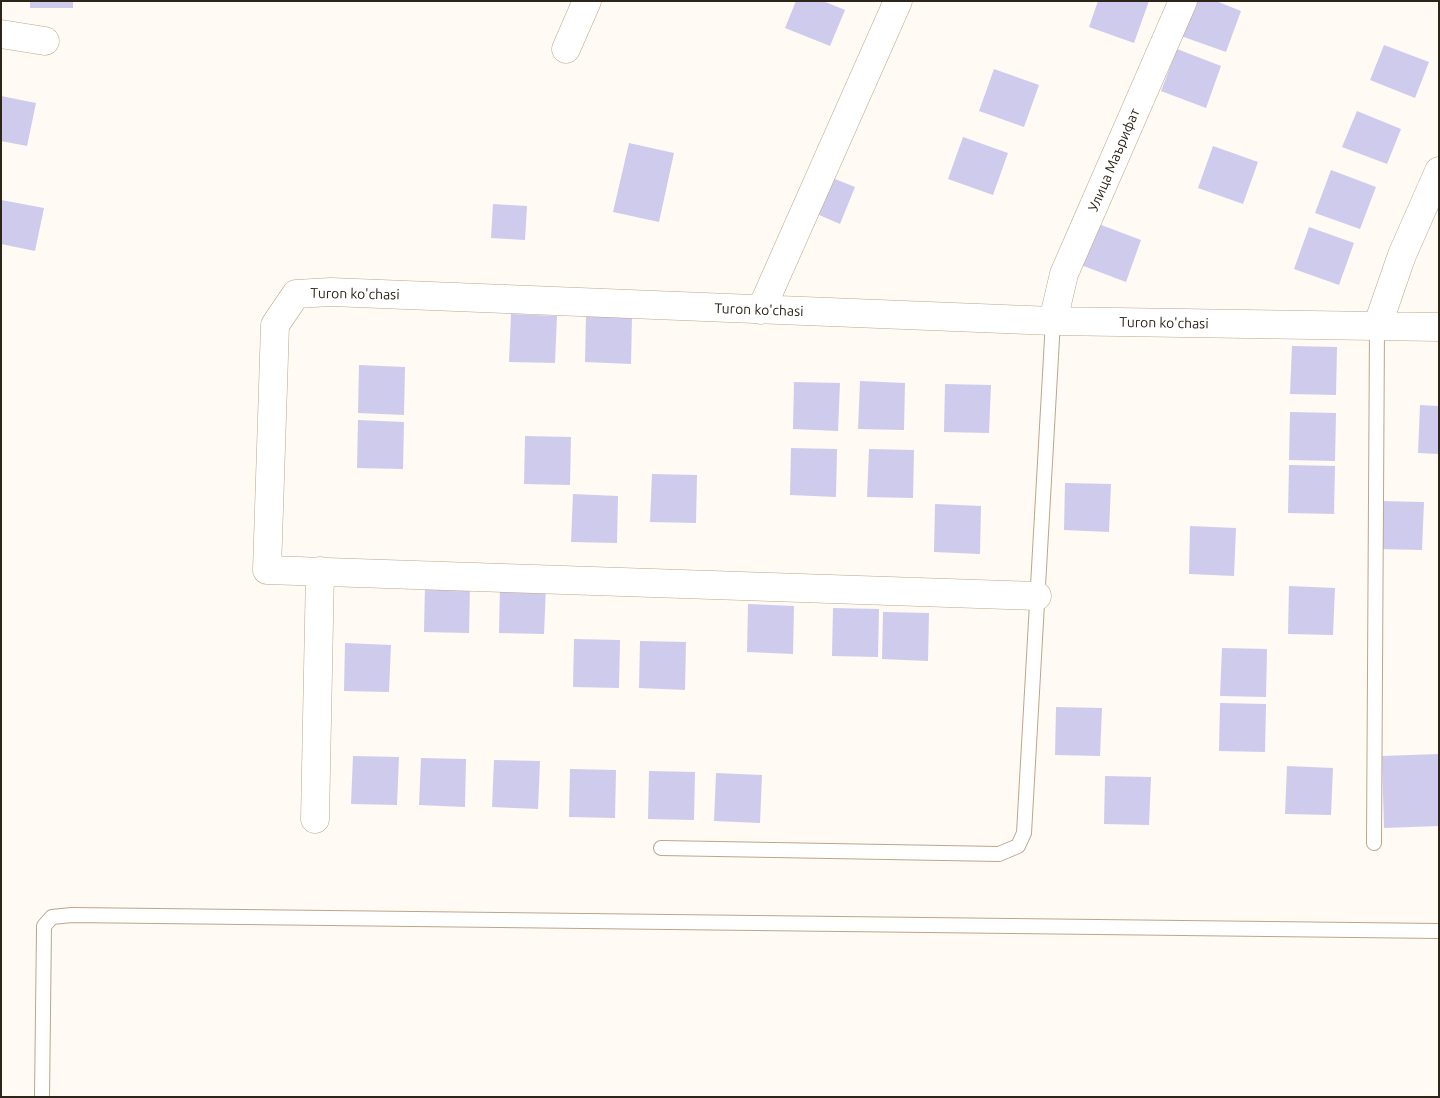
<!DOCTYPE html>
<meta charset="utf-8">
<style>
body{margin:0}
#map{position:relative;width:1440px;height:1098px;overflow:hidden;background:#fffaf4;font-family:Ubuntu,sans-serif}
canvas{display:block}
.frame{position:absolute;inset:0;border:2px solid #2e251a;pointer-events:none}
</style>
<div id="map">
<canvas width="1440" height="1098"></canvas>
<div class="frame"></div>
</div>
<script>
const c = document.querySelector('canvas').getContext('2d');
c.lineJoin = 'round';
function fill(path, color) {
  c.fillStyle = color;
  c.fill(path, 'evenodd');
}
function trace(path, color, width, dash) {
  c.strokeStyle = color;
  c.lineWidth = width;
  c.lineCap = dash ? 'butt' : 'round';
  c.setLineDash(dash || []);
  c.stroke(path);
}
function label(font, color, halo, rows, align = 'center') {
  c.font = font + ' Ubuntu,sans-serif';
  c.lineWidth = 4;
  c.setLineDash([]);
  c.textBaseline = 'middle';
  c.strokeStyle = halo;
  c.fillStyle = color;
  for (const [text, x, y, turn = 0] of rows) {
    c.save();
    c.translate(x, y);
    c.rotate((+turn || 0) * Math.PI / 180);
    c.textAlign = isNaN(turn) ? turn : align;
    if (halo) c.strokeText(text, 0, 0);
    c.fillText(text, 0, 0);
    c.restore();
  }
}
fill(new Path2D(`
 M30 1H73V8H30Z
 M796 1H823L845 10 830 46 785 28Z
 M1098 1H1149L1134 43 1089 27Z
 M1194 1H1216L1241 11 1226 52 1181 36Z
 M1384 45 1429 62 1415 98 1370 80Z
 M1177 49 1221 66 1206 108 1161 91Z
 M994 69 1039 85 1024 127 979 111Z
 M1 96 36 103 27 146 1 141Z
 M1357 111 1401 129 1387 164 1342 147Z
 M963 137 1008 153 993 195 948 179Z
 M629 143 674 153 659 222 613 212Z
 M1213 146 1258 162 1243 204 1198 188Z
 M810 169 855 187 840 224 796 205Z
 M1331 170 1376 187 1360 229 1315 213Z
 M1 200 44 208 35 251 1 244Z
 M493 204 527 206 525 240 491 238Z
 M1096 223 1141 240 1126 282 1081 265Z
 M1309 227 1354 243 1339 285 1294 269Z
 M511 314 557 316 555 363 509 362Z
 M586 315 632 316 631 364 585 362Z
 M1292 346 1337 347 1336 395 1290 394Z
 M359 365 405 367 404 415 358 413Z
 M860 381 905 383 904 430 858 429Z
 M794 382 840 383 838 431 793 429Z
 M945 384 991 385 989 433 944 432Z
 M1420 405 1439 406V454L1418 453Z
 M1290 412 1336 413 1335 461 1289 460Z
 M358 420 404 422 403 469 357 468Z
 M525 436 571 437 570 485 524 484Z
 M791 448 837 449 836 497 790 495Z
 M869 449 914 450 913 498 867 497Z
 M1289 465 1335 466 1334 514 1288 513Z
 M652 474 697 475 696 523 650 522Z
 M1065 483 1111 484 1109 532 1064 530Z
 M573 494 618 496 617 543 571 542Z
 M1378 501 1424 502 1422 550 1376 549Z
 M935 504 981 506 980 554 934 552Z
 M1190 526 1236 528 1234 576 1189 574Z
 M425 584 470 585 469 633 424 632Z
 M500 585 546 586 544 634 499 633Z
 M1289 586 1335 588 1333 635 1288 634Z
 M748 604 794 606 793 654 747 652Z
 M833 608 879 609 878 657 832 656Z
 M883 612 929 613 928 661 882 659Z
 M574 639 620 640 619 688 573 687Z
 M640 641 686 642 685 690 639 688Z
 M345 643 391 645 389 692 344 691Z
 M1222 648 1267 649 1266 697 1220 696Z
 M1220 703 1266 704 1265 752 1219 751Z
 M1056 707 1102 708 1100 756 1055 755Z
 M1439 754V826L1384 828 1382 756Z
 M353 756 399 757 397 805 351 804Z
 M421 758 466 759 465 807 419 805Z
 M494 760 540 761 538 809 492 807Z
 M1287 766 1333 768 1331 815 1285 814Z
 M570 769 616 770 615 818 569 817Z
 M649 771 695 772 694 820 648 819Z
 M716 773 762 775 760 823 714 821Z
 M1105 776 1151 777 1149 825 1104 824Z`), '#cfcbed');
const service = new Path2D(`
 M1374 843 1377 327
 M661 848 999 854 1018 846 1024 833 1053 321
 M42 1097 44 926 52 917 72 915 1439 931`);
const minor = new Path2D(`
 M1 34 45 41
 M566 49 587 1
 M761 310 898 1
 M1053 321 1064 274 1183 1
 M1377 327 1402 255 1439 171
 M1037 596 267 570 275 325 296 294 331 292 1053 321 1439 327
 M315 819 320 571`);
trace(service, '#bda589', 16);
trace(minor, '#bda589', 29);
trace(service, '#fff', 14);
trace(minor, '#fff', 28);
label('14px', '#2e251a', '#fff', [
 ["Улица Маърифат",1114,160,-67],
 ["Turon ko'chasi",355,294,1],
 ["Turon ko'chasi",759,310,2],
 ["Turon ko'chasi",1164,323,1]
]);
</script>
